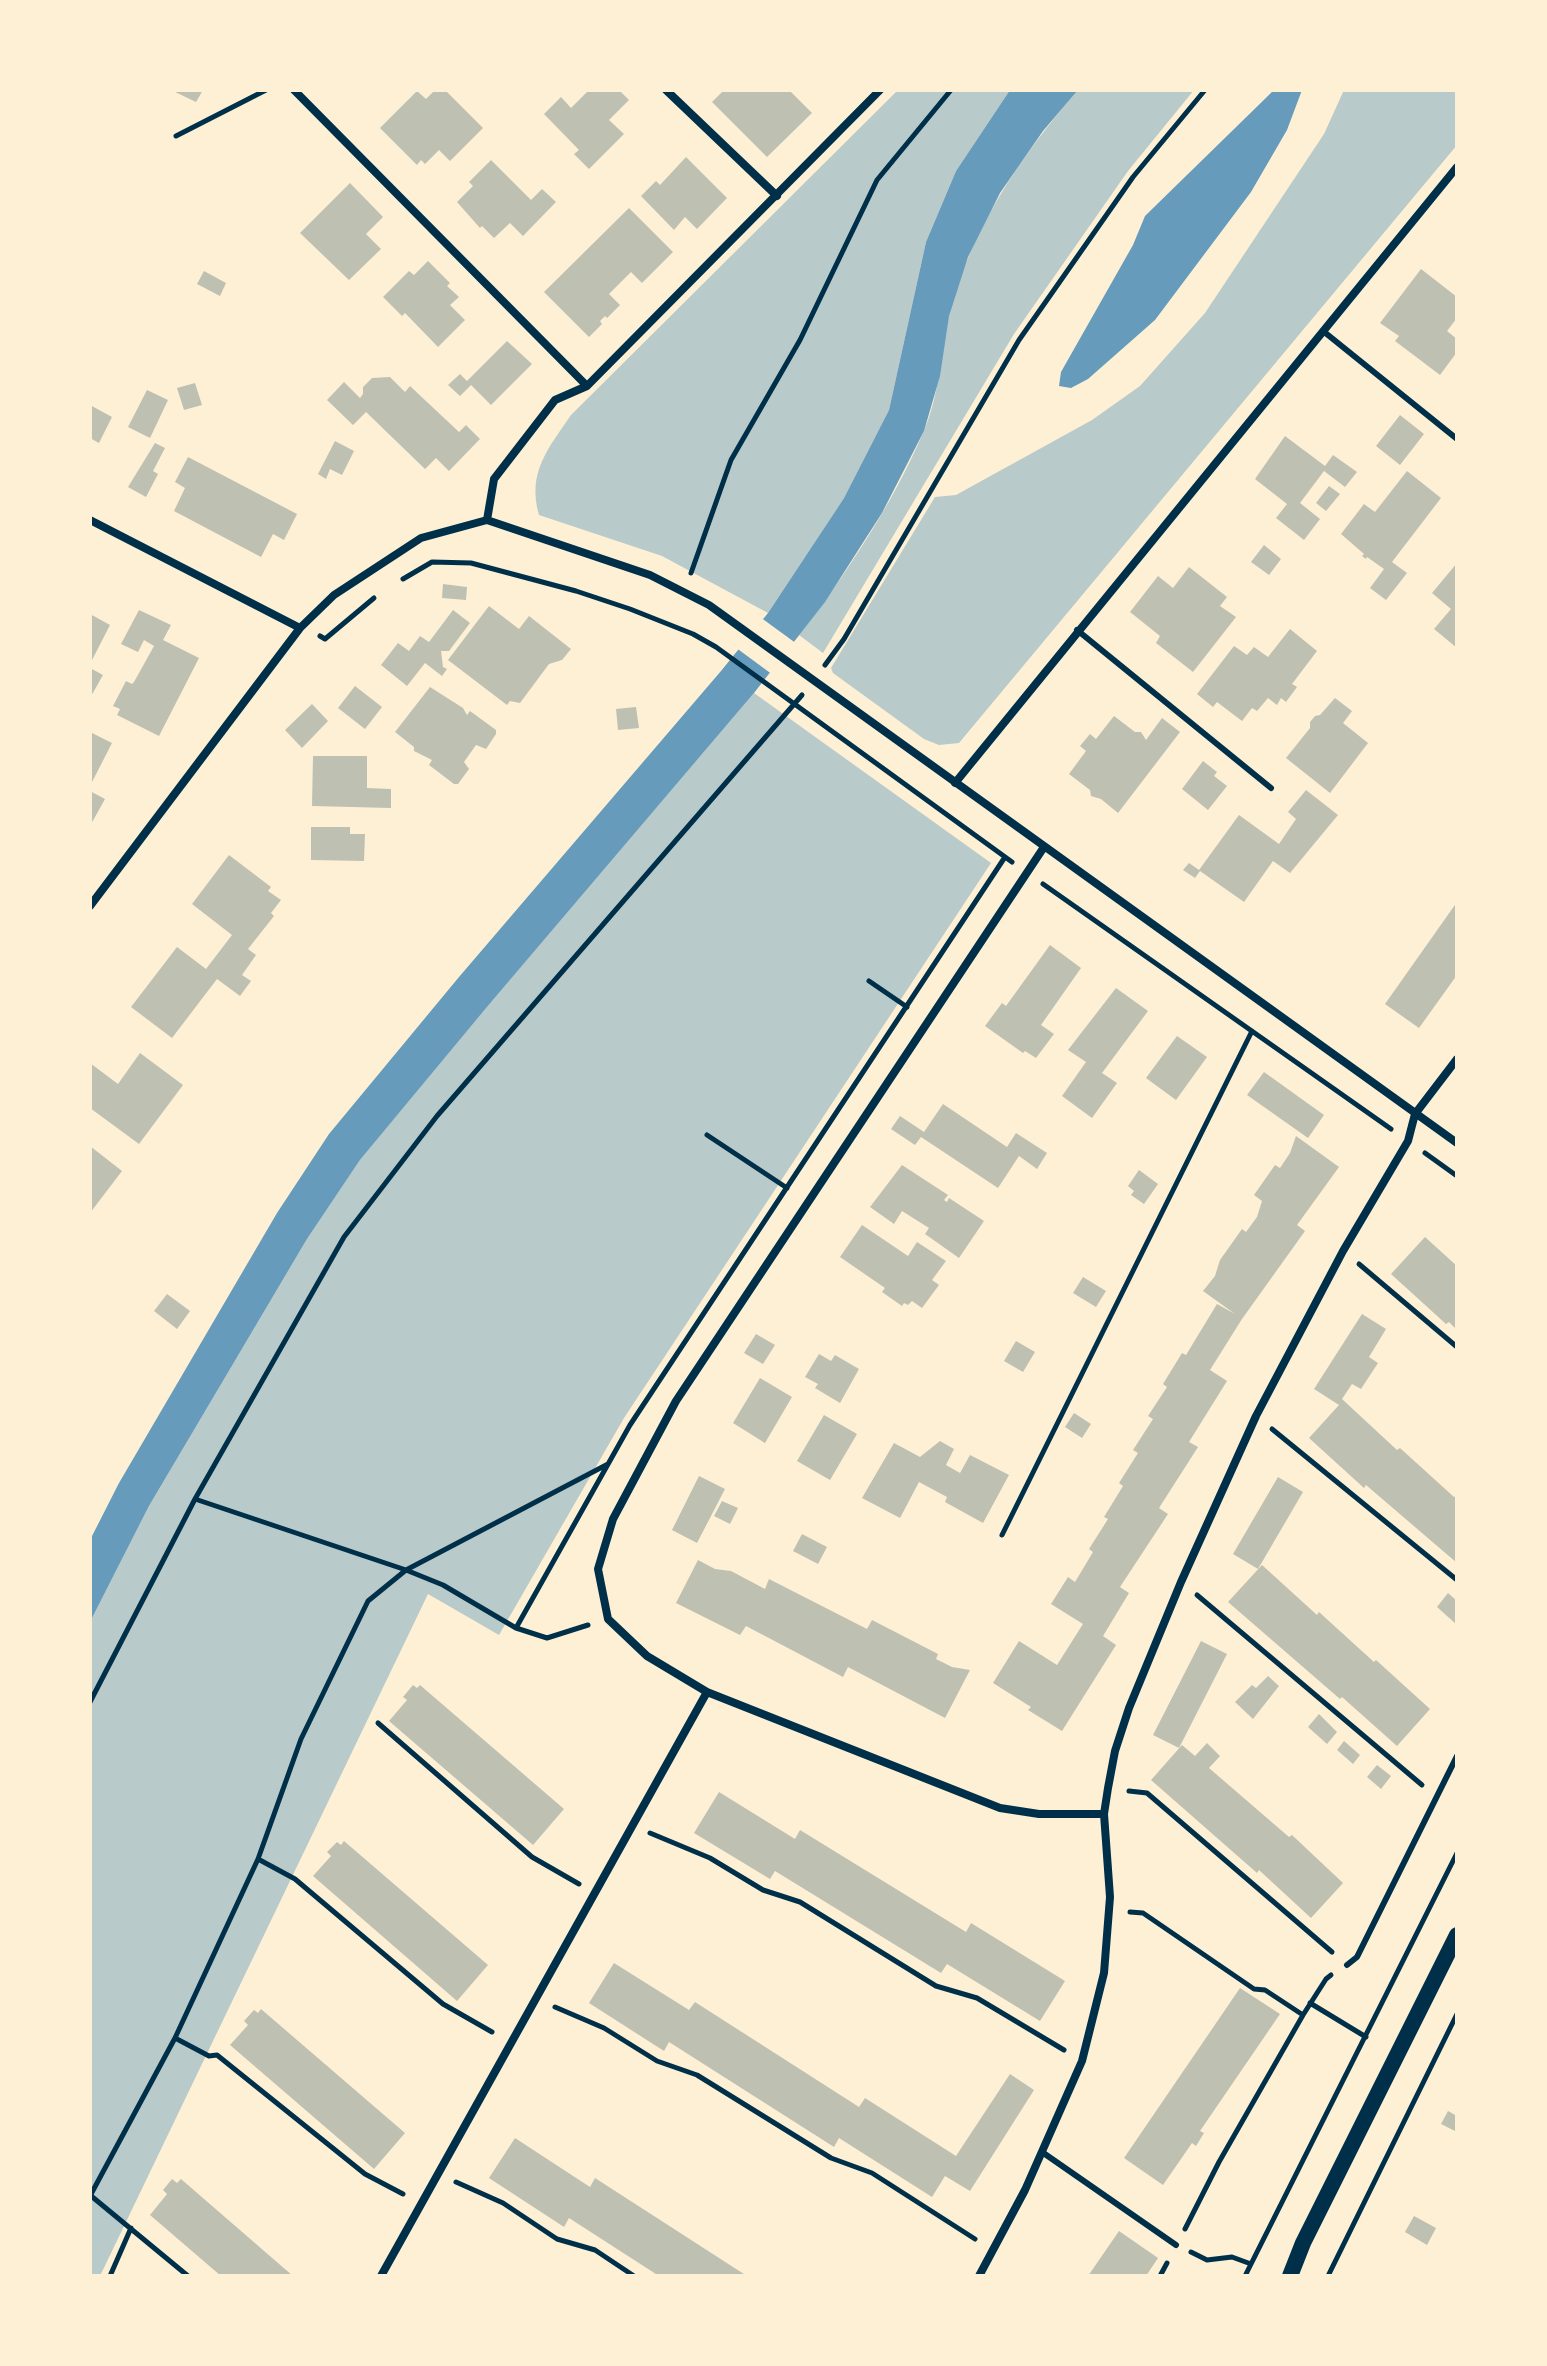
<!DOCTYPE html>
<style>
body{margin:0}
#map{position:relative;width:1547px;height:2366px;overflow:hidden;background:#fdf0d5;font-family:"Space Grotesk",sans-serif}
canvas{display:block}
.frame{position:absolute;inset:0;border:92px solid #fdf0d5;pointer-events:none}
</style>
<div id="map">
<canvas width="1547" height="2366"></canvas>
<div class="frame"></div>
</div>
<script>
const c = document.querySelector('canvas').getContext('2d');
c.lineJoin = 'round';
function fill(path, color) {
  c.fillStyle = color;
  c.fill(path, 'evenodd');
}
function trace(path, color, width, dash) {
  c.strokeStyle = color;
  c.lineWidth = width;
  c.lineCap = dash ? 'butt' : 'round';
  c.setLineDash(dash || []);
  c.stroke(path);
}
fill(new Path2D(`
 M898 90H1010L956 171 926 242 889 410 844 498 768 613 662 556 539 515C527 472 548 449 571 415Z
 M1078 90H1194L1128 171 1014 334 823 653 799 635C847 573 892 505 923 433 940 395 940 354 949 315 971 228 1021 156 1078 90Z
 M1344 90H1457V145L959 743 939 745 924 739 833 673 831 668 935 497 956 495 1092 420 1140 386 1205 313 1324 134Z
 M754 693 991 863 624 1418 499 1635 428 1594 100 2276H90V1622L149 1506 307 1239 360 1160 487 1007Z`), '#b9caca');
fill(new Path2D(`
 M1010 90H1078L1043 131 1000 193 968 257 949 316 940 376 924 431 882 513 825 602 754 693 487 1007 360 1160 307 1239 149 1506 90 1622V1540L119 1483 277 1213 329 1134 459 977 721 671 768 613 844 498 889 410 926 242 956 171Z
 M1274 90H1302L1287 130 1251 192 1155 320 1088 379 1071 388 1059 386 1061 372 1133 245 1145 216Z`), '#669bbc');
fill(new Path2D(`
 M760 617 797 644 773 675 735 647Z`), '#fdf0d5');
fill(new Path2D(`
 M171 90H203L196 102Z
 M435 90H445L483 128 450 161 439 150 425 164 421 160 417 165 380 128 417 91 426 99Z
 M589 90H619L629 100 609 120 624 134 589 169 574 154 579 150 544 114 561 97 571 108Z
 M724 90H789L812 113 767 157 712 102Z
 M686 157 727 198 697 229 685 217 674 230 641 196 656 181 660 185Z
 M491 160 531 200 542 189 556 202 523 236 510 223 494 238 482 226 480 228 457 202 473 186 469 182Z
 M350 183 383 217 366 234 381 249 349 280 300 233Z
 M629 208 673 252 642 283 631 272 609 294 620 305 607 318 605 316 600 321 602 324 589 337 544 292Z
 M428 261 450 283 447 286 459 297 450 305 465 320 438 347 405 313 402 316 383 297 409 271 414 275Z
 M1421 269 1457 297V318L1447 331 1457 339V352L1440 375 1395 341 1399 336 1380 323Z
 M204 271 226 283 220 296 197 284Z
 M507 341 532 364 491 405 471 385 460 396 448 385 460 374 467 381Z
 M390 377 405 392 410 386 459 432 466 425 480 439 449 471 436 458 425 469 366 412 353 425 327 400 344 382 360 398 363 394V387L372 378Z
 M195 383 202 405 184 410 177 388Z
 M147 390 168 400 150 438 128 427Z
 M90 405 112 417 99 443 90 438Z
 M1400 415 1424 434 1400 465 1376 446Z
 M1285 436 1325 466 1333 455 1357 472 1345 487 1324 471 1300 503 1320 519 1304 540 1276 518 1287 504 1255 479Z
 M335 441 354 451 342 475 330 469 326 479 318 474Z
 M155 443 165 448 153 471 158 474 146 497 128 487Z
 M188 457 297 514 284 540 273 534 261 557 174 511 185 488 175 482Z
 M1407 471 1441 498 1392 562 1407 573 1386 600 1370 588 1384 569 1367 557 1366 559 1362 556 1364 554 1341 534 1364 504 1375 512Z
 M1329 486 1340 494 1326 511 1316 503Z
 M1264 545 1281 559 1269 575 1251 562Z
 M1457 563V648L1434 629 1451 609 1432 593Z
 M1189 567 1227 597 1220 606 1236 617 1193 672 1156 643 1160 636 1130 612 1158 576 1173 588Z
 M443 584 467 587 466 600 442 598Z
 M489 606 519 629 529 616 571 649 562 660 549 664 520 703 510 701 507 705 448 660Z
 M139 610 171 625 163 640 199 658 159 736 117 715 120 709 113 706 126 681 132 684 134 682 154 646 144 640 138 652 121 644Z
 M453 610 470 623 449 651H441L443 667 447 669 442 676 425 663 407 686 381 665 398 643 409 651 420 636 429 642Z
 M90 614 110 625 90 664Z
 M1290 629 1317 651 1292 684 1297 687 1286 702 1281 698 1277 705 1268 698 1257 711 1252 708 1242 721 1217 702 1213 707 1197 694 1234 646 1247 655 1254 647 1268 657Z
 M90 668 103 675 90 698Z
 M355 686 382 707 365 729 338 708Z
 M430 687 463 708 467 715 470 711 496 730V734L486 749 476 745 464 762 469 769 458 784H454L429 765 432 760 414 751V747L395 732Z
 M1335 698 1352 711 1343 723 1368 743 1330 793 1286 758 1310 728V722L1315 716 1320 715Z
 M312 704 328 721 302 748 285 730Z
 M636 707 639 728 618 730 616 709Z
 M1114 716 1135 732H1141L1146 740 1162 718 1180 732 1118 813 1101 799 1091 796 1090 790 1069 774 1086 751 1080 746 1090 734 1096 739Z
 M90 732 112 743 90 786Z
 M313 756H367V788L391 789V808L312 806Z
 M1203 761 1217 772 1214 776 1227 786 1208 810 1182 789Z
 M1306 790 1338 815 1290 873 1273 861 1244 902 1200 871 1195 878 1183 870 1189 863 1199 870 1239 815 1279 844 1296 819 1288 812Z
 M90 791 105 799 90 826Z
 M311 827H350V834H365L364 861 311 860Z
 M229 855 271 887 268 891 281 900 271 913 274 916 248 949 256 955 242 975 251 981 240 996 217 979 172 1038 131 1007 177 947 206 969 232 935 192 904Z
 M1457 902V975L1419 1028 1385 1004Z
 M1050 945 1081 968 1041 1025 1054 1034 1036 1058 1025 1051 1023 1053 985 1026 1002 1003 1006 1006Z
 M1116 988 1148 1011 1102 1073 1117 1083 1092 1118 1062 1096 1086 1062 1068 1050Z
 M1177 1036 1207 1057 1176 1100 1146 1078Z
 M140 1053 183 1085 139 1144 90 1108V1063L118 1084Z
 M1264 1072 1324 1115 1308 1138 1247 1095Z
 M943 1104 1007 1147 1016 1133 1047 1153 1037 1169 1019 1156 998 1188 921 1137 915 1145 891 1129 900 1116 924 1132Z
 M1296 1136 1339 1167 1297 1225 1305 1231 1242 1319 1210 1370 1227 1381 1189 1442 1198 1447 1159 1508 1168 1514 1120 1587 1129 1593 1103 1636 1116 1645 1062 1731 1028 1710 1031 1707 993 1683 1019 1641 1057 1665 1083 1624 1051 1604 1068 1577 1075 1582 1093 1552 1089 1549 1108 1519 1104 1517 1123 1486 1119 1483 1138 1453 1133 1450 1153 1419 1148 1416 1167 1387 1163 1384 1182 1353 1186 1355 1217 1304 1235 1314 1203 1291 1215 1276 1220 1260 1242 1229 1246 1232 1257 1217 1262 1201 1254 1195 1275 1165 1280 1168 1290 1153Z
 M90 1146 122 1171 90 1213Z
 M902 1165 948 1195 944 1200 947 1202 949 1198 984 1221 959 1258 925 1234 929 1228 902 1211 894 1224 870 1207Z
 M1139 1170 1158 1184 1144 1204 1131 1195 1134 1191 1128 1186Z
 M862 1225 908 1256 917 1242 946 1261 932 1280 939 1285 922 1308 912 1301 908 1305 904 1303 902 1306 882 1292 885 1288 840 1257Z
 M1425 1237 1457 1266V1330L1449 1322 1446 1324 1391 1274Z
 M1083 1277 1106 1291 1096 1307 1073 1293Z
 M167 1294 190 1311 177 1329 154 1311Z
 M1362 1314 1386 1329 1369 1357 1378 1363 1361 1389 1352 1384 1342 1399 1397 1450 1400 1448 1454 1497 1457 1495V1563L1366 1485 1364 1488 1309 1438 1339 1405 1314 1389Z
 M756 1334 775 1345 763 1364 744 1353Z
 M1016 1341 1035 1352 1023 1372 1004 1361Z
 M819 1354 831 1361 835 1355 859 1369 840 1403 815 1388 818 1384 805 1377Z
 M760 1378 792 1397 765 1443 733 1423Z
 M1074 1413 1091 1424 1082 1438 1065 1427Z
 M824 1415 857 1434 830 1480 797 1461Z
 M940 1441 954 1449 946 1465 960 1473 970 1455 1009 1475 983 1523 945 1502 947 1497 919 1482 900 1518 862 1498 894 1443 920 1457Z
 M699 1476 725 1489 697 1543 672 1530Z
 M1278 1477 1303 1492 1258 1569 1233 1554Z
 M722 1501 738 1508 730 1524 714 1516Z
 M802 1534 827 1547 818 1564 793 1551Z
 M698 1560 715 1569 731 1571 765 1589 769 1579 867 1629 872 1620 938 1654 936 1659 952 1667 970 1670 945 1718 848 1667 843 1677 746 1626 740 1635 676 1603Z
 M1262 1565 1317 1615 1319 1612 1374 1662 1376 1660 1430 1709 1397 1746 1342 1697 1340 1699 1228 1602Z
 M1448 1593 1457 1601V1625L1437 1607Z
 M1201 1641 1227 1654 1179 1748 1153 1735Z
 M1268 1676 1279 1686 1253 1719 1235 1702 1252 1685 1256 1688Z
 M413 1685 417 1688 420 1685 564 1809 533 1845 389 1721 407 1700 403 1697Z
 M1319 1714 1337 1732 1327 1744 1308 1727Z
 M1344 1741 1360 1755 1353 1764 1337 1750Z
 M1207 1743 1220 1756 1209 1768 1289 1837 1292 1835 1343 1883 1311 1918 1259 1870 1257 1873 1151 1780 1182 1745 1195 1756Z
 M1377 1765 1391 1776 1381 1789 1367 1777Z
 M719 1792 795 1839 800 1830 966 1932 971 1923 1065 1981 1040 2021 947 1964 941 1973 775 1871 770 1879 694 1833Z
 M344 1841 488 1965 457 2001 313 1876 331 1856 327 1852 337 1842 341 1845Z
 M614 1963 689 2010 695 2002 859 2107 865 2098 956 2156 1010 2074 1034 2090 970 2191 945 2176 932 2197 839 2138 834 2147 669 2042 664 2051 589 2003Z
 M1240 1988 1280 2014 1200 2131 1204 2133 1196 2146 1192 2143 1163 2185 1124 2158Z
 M261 2009 405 2133 374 2169 230 2045 248 2025 244 2021 254 2010 258 2013Z
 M1448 2111 1457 2116V2132L1441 2124Z
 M515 2138 590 2187 595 2178 747 2276H659L569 2218 564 2227 489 2178Z
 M172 2179 177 2183 181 2179 293 2276H221L150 2215 167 2194 163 2190Z
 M1414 2216 1436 2228 1427 2245 1405 2232Z
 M1119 2231 1158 2258 1146 2276H1088Z`), '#bec0b2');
trace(new Path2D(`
 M176 136 266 90
 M691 573 731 460 800 340 877 180 951 90
 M403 579 432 562 471 563 576 591 630 609 693 634 716 647 1012 862
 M320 636 325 639 374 598
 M825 665 844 639 1019 340 1133 177 1205 90
 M1043 884 1391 1129
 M869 981 907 1007
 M707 1135 787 1188
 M1425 1153 1457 1176
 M1359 1264 1457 1347
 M1272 1429 1457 1580
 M195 1499 406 1570 443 1585 516 1628 547 1638 588 1625
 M1002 1535 1252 1031
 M1197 1595 1422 1785
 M516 1628 630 1425 1005 857
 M90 1702 195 1499 344 1237 437 1116 802 695
 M378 1723 532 1857 579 1884
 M1129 1791 1147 1793 1332 1952
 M650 1833 710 1858 763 1890 800 1902 936 1986 977 1998 1064 2050
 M258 1859 295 1879 443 2004 492 2032
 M1130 1912 1143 1913 1254 1989 1265 1990 1303 2015
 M1310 2003 1366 2037
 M555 2007 604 2028 657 2061 697 2075 831 2158 872 2173 975 2239
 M175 2038 209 2056 217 2055 365 2174 403 2194
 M456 2182 503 2203 557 2239 595 2250 634 2276
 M90 2195 188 2276
 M90 2196 175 2038 258 1859 301 1739 368 1601 406 1570 608 1464
 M1185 2229 1219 2162 1303 2015 1326 1979 1331 1975
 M1191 2252 1207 2260 1232 2257 1251 2264
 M110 2276 131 2228
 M1160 2276 1167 2263
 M1245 2276 1457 1853
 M1328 2276 1457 2014`), '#003049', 5);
trace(new Path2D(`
 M1323 331 1457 439
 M1077 630 1271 788
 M1347 1965 1357 1957 1457 1756
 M1042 2152 1176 2245`), '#003049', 6);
trace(new Path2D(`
 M294 90 587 386
 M666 90 777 196
 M90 520 300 628
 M487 520 650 575 709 605 1457 1143
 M487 520 494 479 555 400 587 386 880 90
 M955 783 1457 167
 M1044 847 676 1401 613 1519 598 1569 608 1619 647 1656 707 1692 1000 1808 1039 1814H1104
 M90 906 300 628 334 595 421 538 487 520
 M381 2276 707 1692
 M979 2276 1025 2190 1082 2061 1104 1973 1110 1897 1104 1814 1108 1788 1115 1751 1129 1708 1181 1582 1256 1416 1343 1251 1408 1141 1415 1114 1457 1059`), '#003049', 8);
trace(new Path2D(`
 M1290 2276 1303 2243 1457 1935`), '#003049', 16);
</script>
